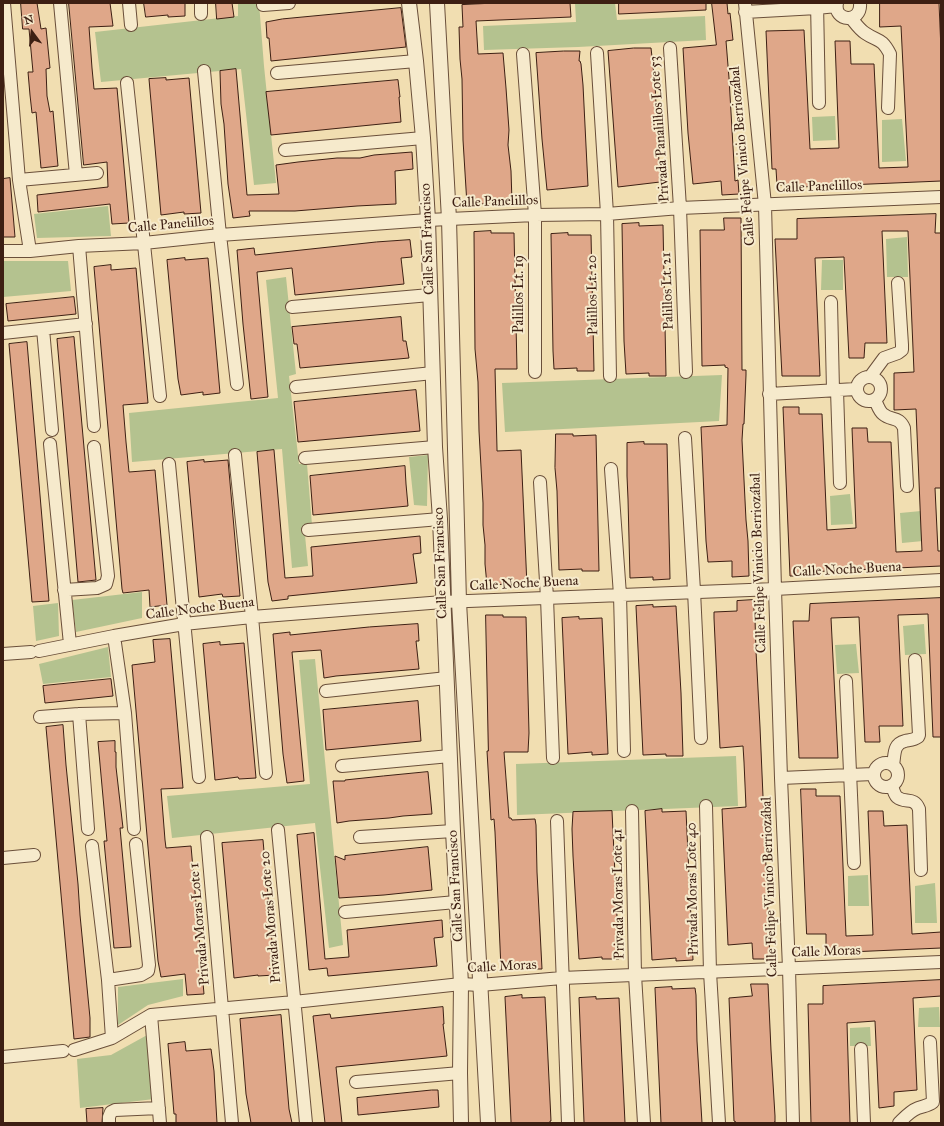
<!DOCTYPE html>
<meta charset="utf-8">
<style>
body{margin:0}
#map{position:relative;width:944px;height:1126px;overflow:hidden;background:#f1deb1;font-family:"IM FELL Great Primer",serif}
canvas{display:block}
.frame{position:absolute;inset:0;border:4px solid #3d1f13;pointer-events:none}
.north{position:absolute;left:12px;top:12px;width:40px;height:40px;-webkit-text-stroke:3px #f6eacc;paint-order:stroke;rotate:345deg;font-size:11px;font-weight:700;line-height:16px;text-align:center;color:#3d1f13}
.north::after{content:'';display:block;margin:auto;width:14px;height:18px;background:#3d1f13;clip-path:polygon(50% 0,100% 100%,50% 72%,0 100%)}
</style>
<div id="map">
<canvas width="944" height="1126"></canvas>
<div class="frame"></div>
<div class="north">N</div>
</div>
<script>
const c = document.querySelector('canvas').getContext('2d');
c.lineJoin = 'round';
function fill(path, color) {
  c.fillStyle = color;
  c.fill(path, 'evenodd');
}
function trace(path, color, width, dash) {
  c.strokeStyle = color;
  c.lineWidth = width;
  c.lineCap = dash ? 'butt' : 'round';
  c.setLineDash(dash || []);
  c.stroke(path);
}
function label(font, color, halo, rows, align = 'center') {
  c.font = font + ' "IM FELL Great Primer",serif';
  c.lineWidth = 4;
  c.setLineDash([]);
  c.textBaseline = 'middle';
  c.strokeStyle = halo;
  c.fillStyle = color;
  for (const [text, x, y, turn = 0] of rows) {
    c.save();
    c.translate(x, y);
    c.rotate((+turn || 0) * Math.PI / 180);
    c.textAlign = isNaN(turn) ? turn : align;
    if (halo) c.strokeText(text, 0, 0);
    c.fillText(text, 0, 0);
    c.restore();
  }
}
fill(new Path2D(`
 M238 3H259L264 66 276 183 254 185 241 69 101 82 95 32 238 16Z
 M575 3H615L617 20 705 16 706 40 578 47 484 50 483 26 576 22Z
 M835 116 836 140 813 141 812 117Z
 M902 119 906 161 882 162V120Z
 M108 206 111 236 37 238 34 214Z
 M907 237 908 277H887L886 239Z
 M822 260H843V290H821Z
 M3 261H68L71 291 3 297Z
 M286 277 296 374 289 376 299 464H307L312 525H304L308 566 292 568 282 449 132 462 129 413 278 398 266 280Z
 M722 375 719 421 505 432 502 383Z
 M428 455 427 506 414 505 409 457Z
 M850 494 853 524 831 525 830 496Z
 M921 511 923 541 902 543 900 513Z
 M142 592V618L76 632 72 600Z
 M58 603 59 636 36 641 33 606Z
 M924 624 926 654 905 655 903 626Z
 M856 644 859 673 837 674 835 645Z
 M108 647 111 677 43 684 39 664Z
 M315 659 343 945 329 948 315 823 172 838 167 796 310 784 299 660Z
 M736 756 738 806 517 815 516 764Z
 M868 875 869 906H848V876Z
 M935 883 937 923H915V886Z
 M183 979V996L148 1005 118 1025V987Z
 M939 1007 940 1027H918L919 1008Z
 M870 1027 871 1046H850V1028Z
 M149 1034 154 1099 80 1108 77 1059 111 1055Z`), '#b4c28f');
const building = new Path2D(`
 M21 3H37L41 29 46 28 50 68 46 69 47 96 50 112 53 111 58 166 41 168 36 112 32 113 30 95 28 72H33L29 29H23Z
 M69 3H110L113 26 89 27 92 68 94 89 117 88 129 223 112 224 110 204 38 212 37 195 108 187 107 162 84 165Z
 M144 3H185V16L168 17V15L146 17Z
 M216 3H232L234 17 217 19Z
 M495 3H570L571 17 476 21 478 54 503 53 506 88 509 130 508 145 511 171 512 202 467 205 463 140 462 79 460 59 459 27H463L462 5Z
 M619 3H706V10L619 14Z
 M712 3H727L728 14 730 13 733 40 726 41 729 78 735 181 738 180 739 194 722 195 721 181 693 184 688 133 683 48 716 45Z
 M880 3H939L941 50V181L800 187V185H777L776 169H772L766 31 804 30 810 149 839 148 835 41H850L851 64H874L879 168 908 167 901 26 880 27Z
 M401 8 406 47 271 61 269 38H267L266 22 282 19Z
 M634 48H651L655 84 660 182 618 187 608 51Z
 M564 51H580L579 61H580L581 64 583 85 588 186 547 190 542 139 536 53Z
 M236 69 247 195 279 194 276 165 298 162 337 158H360L374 155 412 152 413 169 395 171 396 204 357 206 295 211H249L250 216 233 218 228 184 224 124 221 104 220 71Z
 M166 78V80L189 78 201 213 184 214V212L161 215 149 79Z
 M398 80 400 97H399L401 122 271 135 266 92Z
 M10 178 15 237H3V179Z
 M936 214 935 233H941V488H935L938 551H941V566L806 572V576H790L783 407H799V414H822L827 530 856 528 852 428H867L868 442H891L896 552 922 551 921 530 916 409 894 410V373L914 372 908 231H882L887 343H865L864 358H849L844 257 815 258 820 376H782L775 239H797V219Z
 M724 218H741L742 370H746V375L744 424H743L742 440 746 520 748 541 749 576 732 577V561L708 562 706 541 701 427 727 425 728 368 725 367V365L702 366 700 230H724Z
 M639 223V226L663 225 666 376H649V373L626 374 624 341 622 224Z
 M491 231V233H514L517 369H495L497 449V451L521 450 527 586H510V584L487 585 485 564V545L483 525V503L479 431 478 382 475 349 474 232Z
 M568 233V235H591L594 371H577V368L554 369 553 351 551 234Z
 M410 240 412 257 401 258 404 284 295 295 292 268 257 272 268 397 251 399 243 324 237 250 254 248 255 255 376 242Z
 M185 258V260L208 258 220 393 203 395V392L181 395 178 379 167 260Z
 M111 265V270L136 268 148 403 123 405 126 442 129 472 155 470 167 605 150 607 149 590 123 593 122 589 94 267Z
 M74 297 76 314 8 321 6 304Z
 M401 317 403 341H406L409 358 300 368 297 344H294L292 327Z
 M74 337 96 580 78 582 57 339Z
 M27 342 49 601 32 602 9 344Z
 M416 390 420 431 298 442 294 402Z
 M556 434H573V436L596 435 599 571H582V569L559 570 557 491 555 468Z
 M644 442V444H667L670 579 653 580V577L630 578 628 499 627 476V443Z
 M274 450 285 578 313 576 311 547 420 536 421 553 413 554 417 583 288 596V599L272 601 268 582 257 452Z
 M204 460V462L228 460 240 596 223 597 222 594 199 597 187 462Z
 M405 466 406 484 408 506 313 515 310 476Z
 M941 598V737H933L928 614 898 615 903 726H879L880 742H865L859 617 831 618 838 758H799L793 621H809L810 604Z
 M753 600 755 619 756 651 760 727 770 959H753L752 943 728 945 722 809 746 807 744 762 743 746 720 748 714 618V612L737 611V601Z
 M653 605V607L676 606 681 693 683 756H666V754L643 755 636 606Z
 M486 615H503V617H526L529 733 528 752H504L509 818H511L512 820 535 819 536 825 537 872 542 969H525V967L501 969 495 832 494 819 491 820 487 751H488Z
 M579 617V619L602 618 608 754 592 755V752L568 754 562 618Z
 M418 624 419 641H416L419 669 336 676 324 678 321 650 292 652 304 781 287 783 283 754 273 634 290 632V635L369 627Z
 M170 639 183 788 161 789 165 840 166 848 191 846 204 994 187 995 185 974 161 977 158 961 132 665 155 662 153 640Z
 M220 642V645L244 643 256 778 239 779 238 777 215 780 203 644Z
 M111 679 113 696 45 703 43 686Z
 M418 701 421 741 326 750 323 710Z
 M63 725 66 765 78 884 80 915 90 1018V1037L74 1039 46 727Z
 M115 741V752H116V767L123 828H120L131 947 114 948 104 841H107L98 742Z
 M428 772 432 814 403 816 389 818 349 821 337 823 333 781H345V780L383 776Z
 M801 789H816V796H840L846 936 873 935 868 811H883L884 826 907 825 912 934 941 932V948L826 953V934H807Z
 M662 809V812L686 811 693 960 676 961V958L652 960 645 811Z
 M612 811 619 959H602V957L579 959 573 856 572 829 573 812Z
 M314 833 325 959 349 957 347 930 442 920 443 937 434 938 437 966 328 976 327 968 309 970 297 835Z
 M263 840 275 975 258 976V975L234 978 222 843Z
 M428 847 432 890 384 895 339 898 335 856 345 860V856Z
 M941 980V996L913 998 917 1090 894 1092V1106L879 1108 875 1021 847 1023 850 1123H811L808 1004H823V986Z
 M751 984H768L771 1050 775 1116V1122H774V1123H736V1122L734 1121 729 998 752 996Z
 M672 987V989L695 988 696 995 697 1041 702 1123H661L655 988Z
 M522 995V998L545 997 550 1100 551 1121H550V1123H511V1121L505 997Z
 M596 997V999L619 998 625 1123H585L584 1122 579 998Z
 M443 1007 444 1024H443L447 1056 336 1067 342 1123H325L313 1016 330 1014 331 1018Z
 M281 1015 289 1109 292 1123H251L246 1094 240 1019Z
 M185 1042 186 1051 211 1049 214 1071 217 1123H176V1114H174L168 1044Z
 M432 1090H438L439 1107 358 1115 357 1098Z
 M103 1108 102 1123H87L86 1109Z`);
fill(building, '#dfa789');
trace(building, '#3d1f13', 1);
const minor = new Path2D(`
 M4 3 19 180 30 251
 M60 3 76 175
 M129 3 131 25
 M201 3V14
 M745 3 765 205 775 589 781 778 789 968 793 1123
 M817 3 819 103
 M837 3C833 22 862 24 860 3
 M263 5 289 3
 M745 12 817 8 836 6
 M851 18C855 23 860 30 865 33 878 42 881 37 890 54L888 108
 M670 48 680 208 686 372
 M597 53 607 214 610 376
 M523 54 535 215V372
 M204 71 220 235 237 384
 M277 73 416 61
 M127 83 160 396
 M285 150 423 138
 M19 180 97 173
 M79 246 94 426
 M3 251H30L79 246 144 243 220 235 428 220 535 215 607 214 680 208 941 197
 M831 302 833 390
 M292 307 430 295
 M43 329 52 430
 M3 333 86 324
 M857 389a12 12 0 1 1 24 0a12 12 0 1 1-24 0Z
 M870 377 884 358 898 353 902 350V345L898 283
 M296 387 433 373
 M837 390 840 483
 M769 394 856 389
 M875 400C877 404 879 411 883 414 891 421 899 416 904 428L907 486
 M685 438 694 591 701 738
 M50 444 70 644
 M235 455 252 617 266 773
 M305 458 435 447
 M169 464 199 777
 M611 469 620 595 624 751
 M540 482 547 598 553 758
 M308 530 440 519
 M64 590 97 588 106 584 108 576 94 447
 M114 636 125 713 134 829
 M39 651 114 636 184 624 252 617 443 602 775 589 941 580
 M3 654 31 652
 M846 681 854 863
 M326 691 447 678
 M79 714 88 829
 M40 717 79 714 125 713
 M874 775a12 12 0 1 1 24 0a12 12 0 1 1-24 0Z
 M893 765C895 754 893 744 905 741 910 740 914 740 918 737L919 735 915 660
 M342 766 450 756
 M781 778 873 774
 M892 785C893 789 894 794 897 797 905 804 914 796 919 809L921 870
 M706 806 710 972 719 1123
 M632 811 635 975 644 1123
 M557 821 568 1123
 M278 830 306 1123
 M207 837 232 1123
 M360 837 453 831
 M92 846 108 980 112 1038
 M3 858 34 855
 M345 912 456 902
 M108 980 141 975 148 971 149 965 136 844
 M151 1015 160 1123
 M861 1049 864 1123
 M74 1050 112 1038 151 1015 294 1002 461 984 480 985 562 978 941 962
 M3 1057 63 1051
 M356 1082 460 1073
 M109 1123V1117L111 1112 115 1110 159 1108
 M899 1123C905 1117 910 1111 918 1108 923 1106 928 1106 933 1102L930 1042`);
const tertiary = new Path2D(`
 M409 3 416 61 423 138 428 220 435 447 440 519 453 831 461 984 460 1073 461 1123
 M437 3 449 219 459 602 488 1123`);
trace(minor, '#6a4f3a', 14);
trace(tertiary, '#6a4f3a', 16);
trace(minor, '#f6eacc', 12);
trace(tertiary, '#f6eacc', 14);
label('14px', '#3d1f13', '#f6eacc', [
 ["Privada Panalillos Lote 53",660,129,-94],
 ["Calle Felipe Vinicio Berriozábal",743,156,-95],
 ["Calle Panelillos",819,187,-2],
 ["Calle Panelillos",495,202,-2],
 ["Calle Panelillos",171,225,-5],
 ["Calle San Francisco",428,239,-92],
 ["Palillos Lt. 21",668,291,-92],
 ["Palillos Lt. 19",520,294,-90],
 ["Palillos Lt. 20",593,295,-91],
 ["Calle San Francisco",441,563,-92],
 ["Calle Felipe Vinicio Berriozábal",759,563,-92],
 ["Calle Noche Buena",847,570,-3],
 ["Calle Noche Buena",524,584,-3],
 ["Calle Noche Buena",200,609,-7],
 ["Calle San Francisco",456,886,-93],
 ["Calle Felipe Vinicio Berriozábal",770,887,-92],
 ["Privada Moras Lote 40",693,889,-91],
 ["Privada Moras Lote 41",619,894,-91],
 ["Privada Moras Lote 20",271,917,-95],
 ["Privada Moras Lote 1",200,924,-95],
 ["Calle Moras",826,952,-2],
 ["Calle Moras",502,967,-3]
]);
</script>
